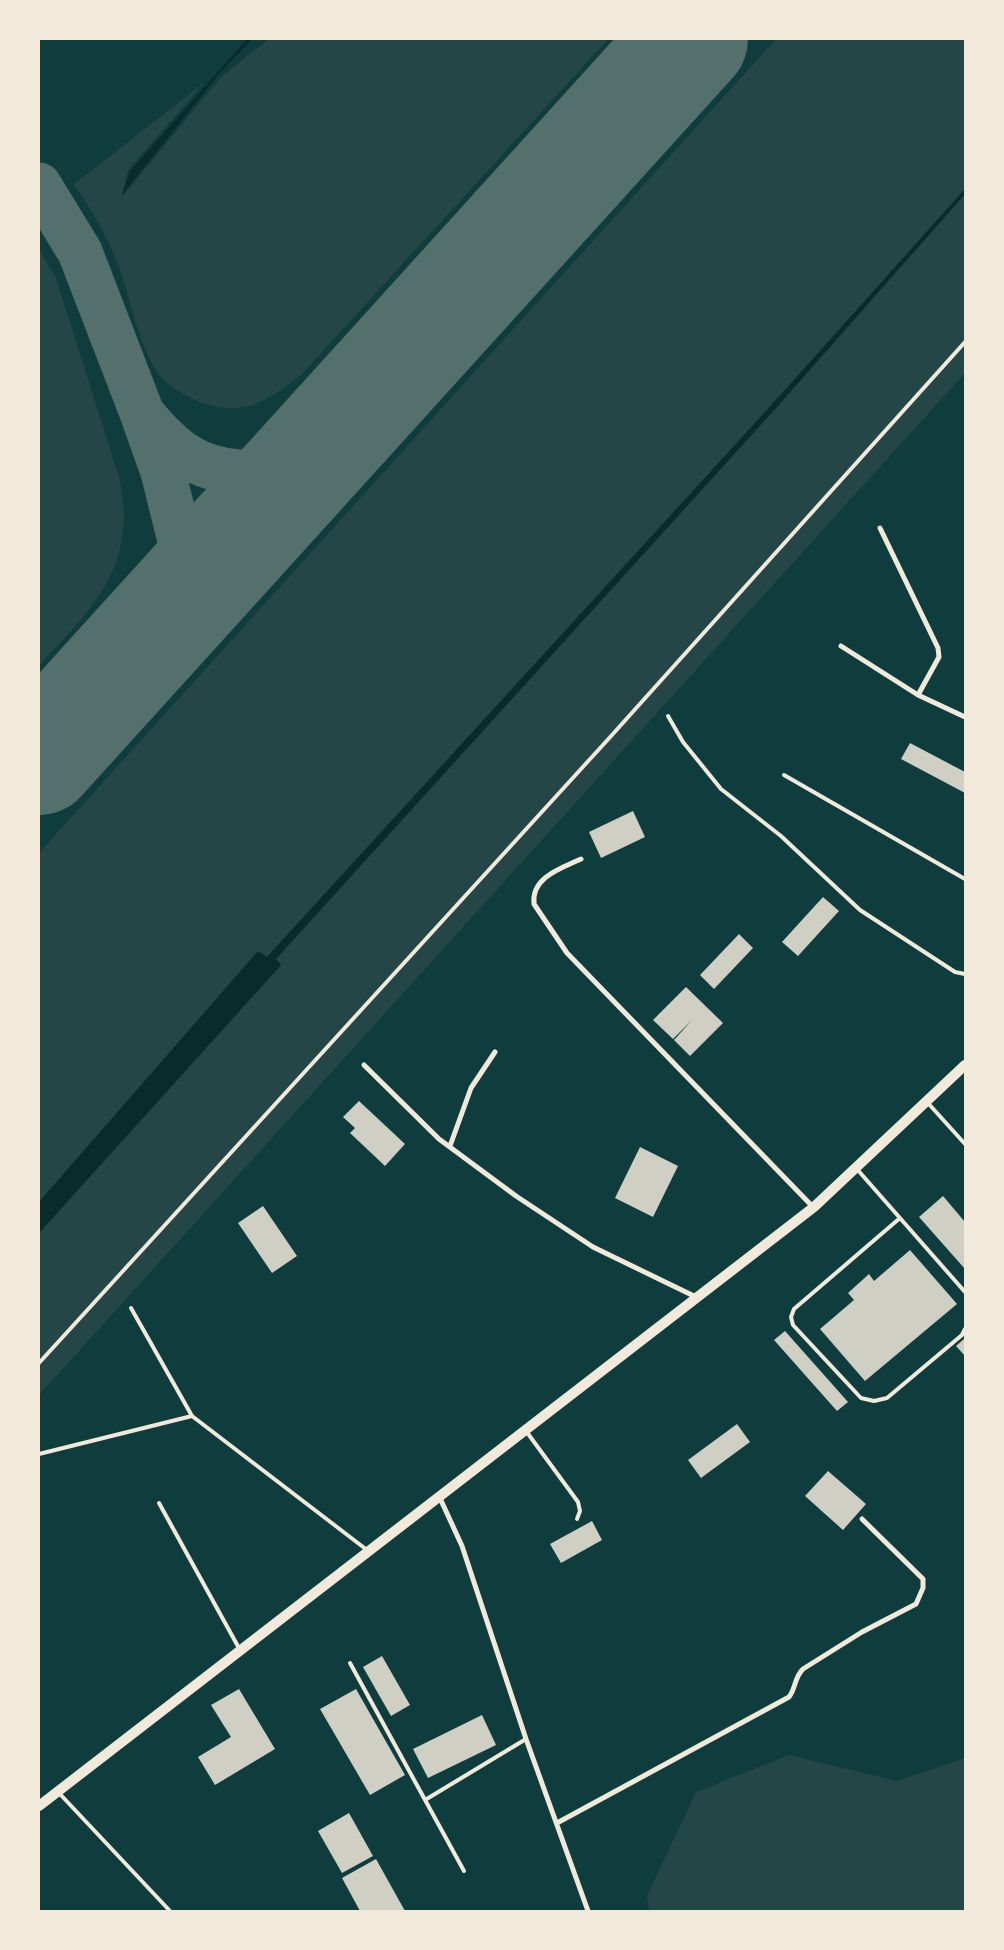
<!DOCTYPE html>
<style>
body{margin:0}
#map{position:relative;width:1004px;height:1950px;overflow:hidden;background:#0f3d3e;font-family:"Noto Sans",sans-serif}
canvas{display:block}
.frame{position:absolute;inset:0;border:40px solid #f1e9da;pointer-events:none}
</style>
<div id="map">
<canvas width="1004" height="1950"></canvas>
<div class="frame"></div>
</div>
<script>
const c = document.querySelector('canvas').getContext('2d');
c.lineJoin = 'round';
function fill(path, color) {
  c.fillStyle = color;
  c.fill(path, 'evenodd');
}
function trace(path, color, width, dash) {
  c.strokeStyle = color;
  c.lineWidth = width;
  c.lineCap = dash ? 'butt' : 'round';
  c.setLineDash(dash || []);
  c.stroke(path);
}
fill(new Path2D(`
 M269 39H608L300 376C287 386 273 396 258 403 228 417 182 400 161 377 155 371 150 359 146 351 134 323 128 292 118 264 107 235 91 209 74 184L205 82 128 170 121 198 222 76Z
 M776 39H965V189L776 400 267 957 258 952 39 1202V853Z
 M965 194V373L39 1395V1233L281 965 275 959 776 408Z
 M39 249 56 278 119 477C139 565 94 606 39 666Z
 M789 1755 897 1781 965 1758V1911H649L647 1896 696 1792Z`), '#244646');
fill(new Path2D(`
 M247 39H252L218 75 122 195 130 171Z
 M965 189V194L776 408 276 959 281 965 39 1233V1202L258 951 267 957 776 400Z`), '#0a2a2b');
trace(new Path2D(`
 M39 185 80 252 142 413 163 472 192 589
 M146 418C173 450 196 469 239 472 252 473 265 473 278 470 289 468 300 463 310 459`), '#53706d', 45);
trace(new Path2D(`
 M39 758 691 39`), '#53706d', 114);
fill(new Path2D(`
 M910 743 965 772V793L901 759Z
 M633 811 645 837 601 858 589 832Z
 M823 897 839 911 798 956 782 942Z
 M739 934 753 948 714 989 700 975Z
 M686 987 723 1023 690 1056 674 1040 692 1020 673 1039 653 1020Z
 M359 1101 405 1144 385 1166 350 1133 355 1128 343 1117Z
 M640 1147 678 1166 653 1217 615 1198Z
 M943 1196 965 1222V1269L919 1217Z
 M263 1206 297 1256 272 1273 238 1223Z
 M910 1250 957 1304 865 1381 820 1329 854 1300 848 1293 869 1274 874 1281Z
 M785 1331 848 1402 837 1411 774 1340Z
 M965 1338V1356L956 1346Z
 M737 1424 750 1442 701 1478 688 1460Z
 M828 1471 866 1504 843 1530 805 1496Z
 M592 1521 602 1540 561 1563 550 1544Z
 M382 1656 410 1705 391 1716 363 1667Z
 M239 1689 275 1749 215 1785 198 1757 231 1737 211 1705Z
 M356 1689 405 1775 370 1795 320 1709Z
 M482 1715 496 1745 428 1778 413 1749Z
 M349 1813 373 1856 342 1873 318 1831Z
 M376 1859 405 1911H360L342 1878Z`), '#cfcfc3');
trace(new Path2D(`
 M668 716 683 742 721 789 781 836 860 910 955 972 965 974
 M784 775 965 879
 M927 1102 965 1144
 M856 1168 965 1292
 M900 1218 794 1309 791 1317 793 1325 861 1398 874 1401 887 1398 962 1335 965 1329
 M39 1363 612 735 965 342
 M192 1416 367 1550
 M526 1431 578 1502 580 1511 577 1519
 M39 1454 192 1416 131 1308
 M159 1503 240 1650
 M350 1663 464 1871
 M59 1793 170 1911
 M425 1800 526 1739`), '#f1e9da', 4);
trace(new Path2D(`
 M880 528 938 648 939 657 918 695
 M841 646 918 695 965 717
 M581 859C562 868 531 877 534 904L567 953 813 1207
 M364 1065 439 1139 516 1196 593 1247 696 1297
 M450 1146 471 1088 495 1052
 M439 1496 462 1546 526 1739 588 1911
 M557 1823 789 1697C796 1688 794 1678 803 1669L862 1632 916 1604 923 1588V1579L862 1519`), '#f1e9da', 5);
trace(new Path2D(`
 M39 1806 814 1207 965 1065`), '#f1e9da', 10);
</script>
